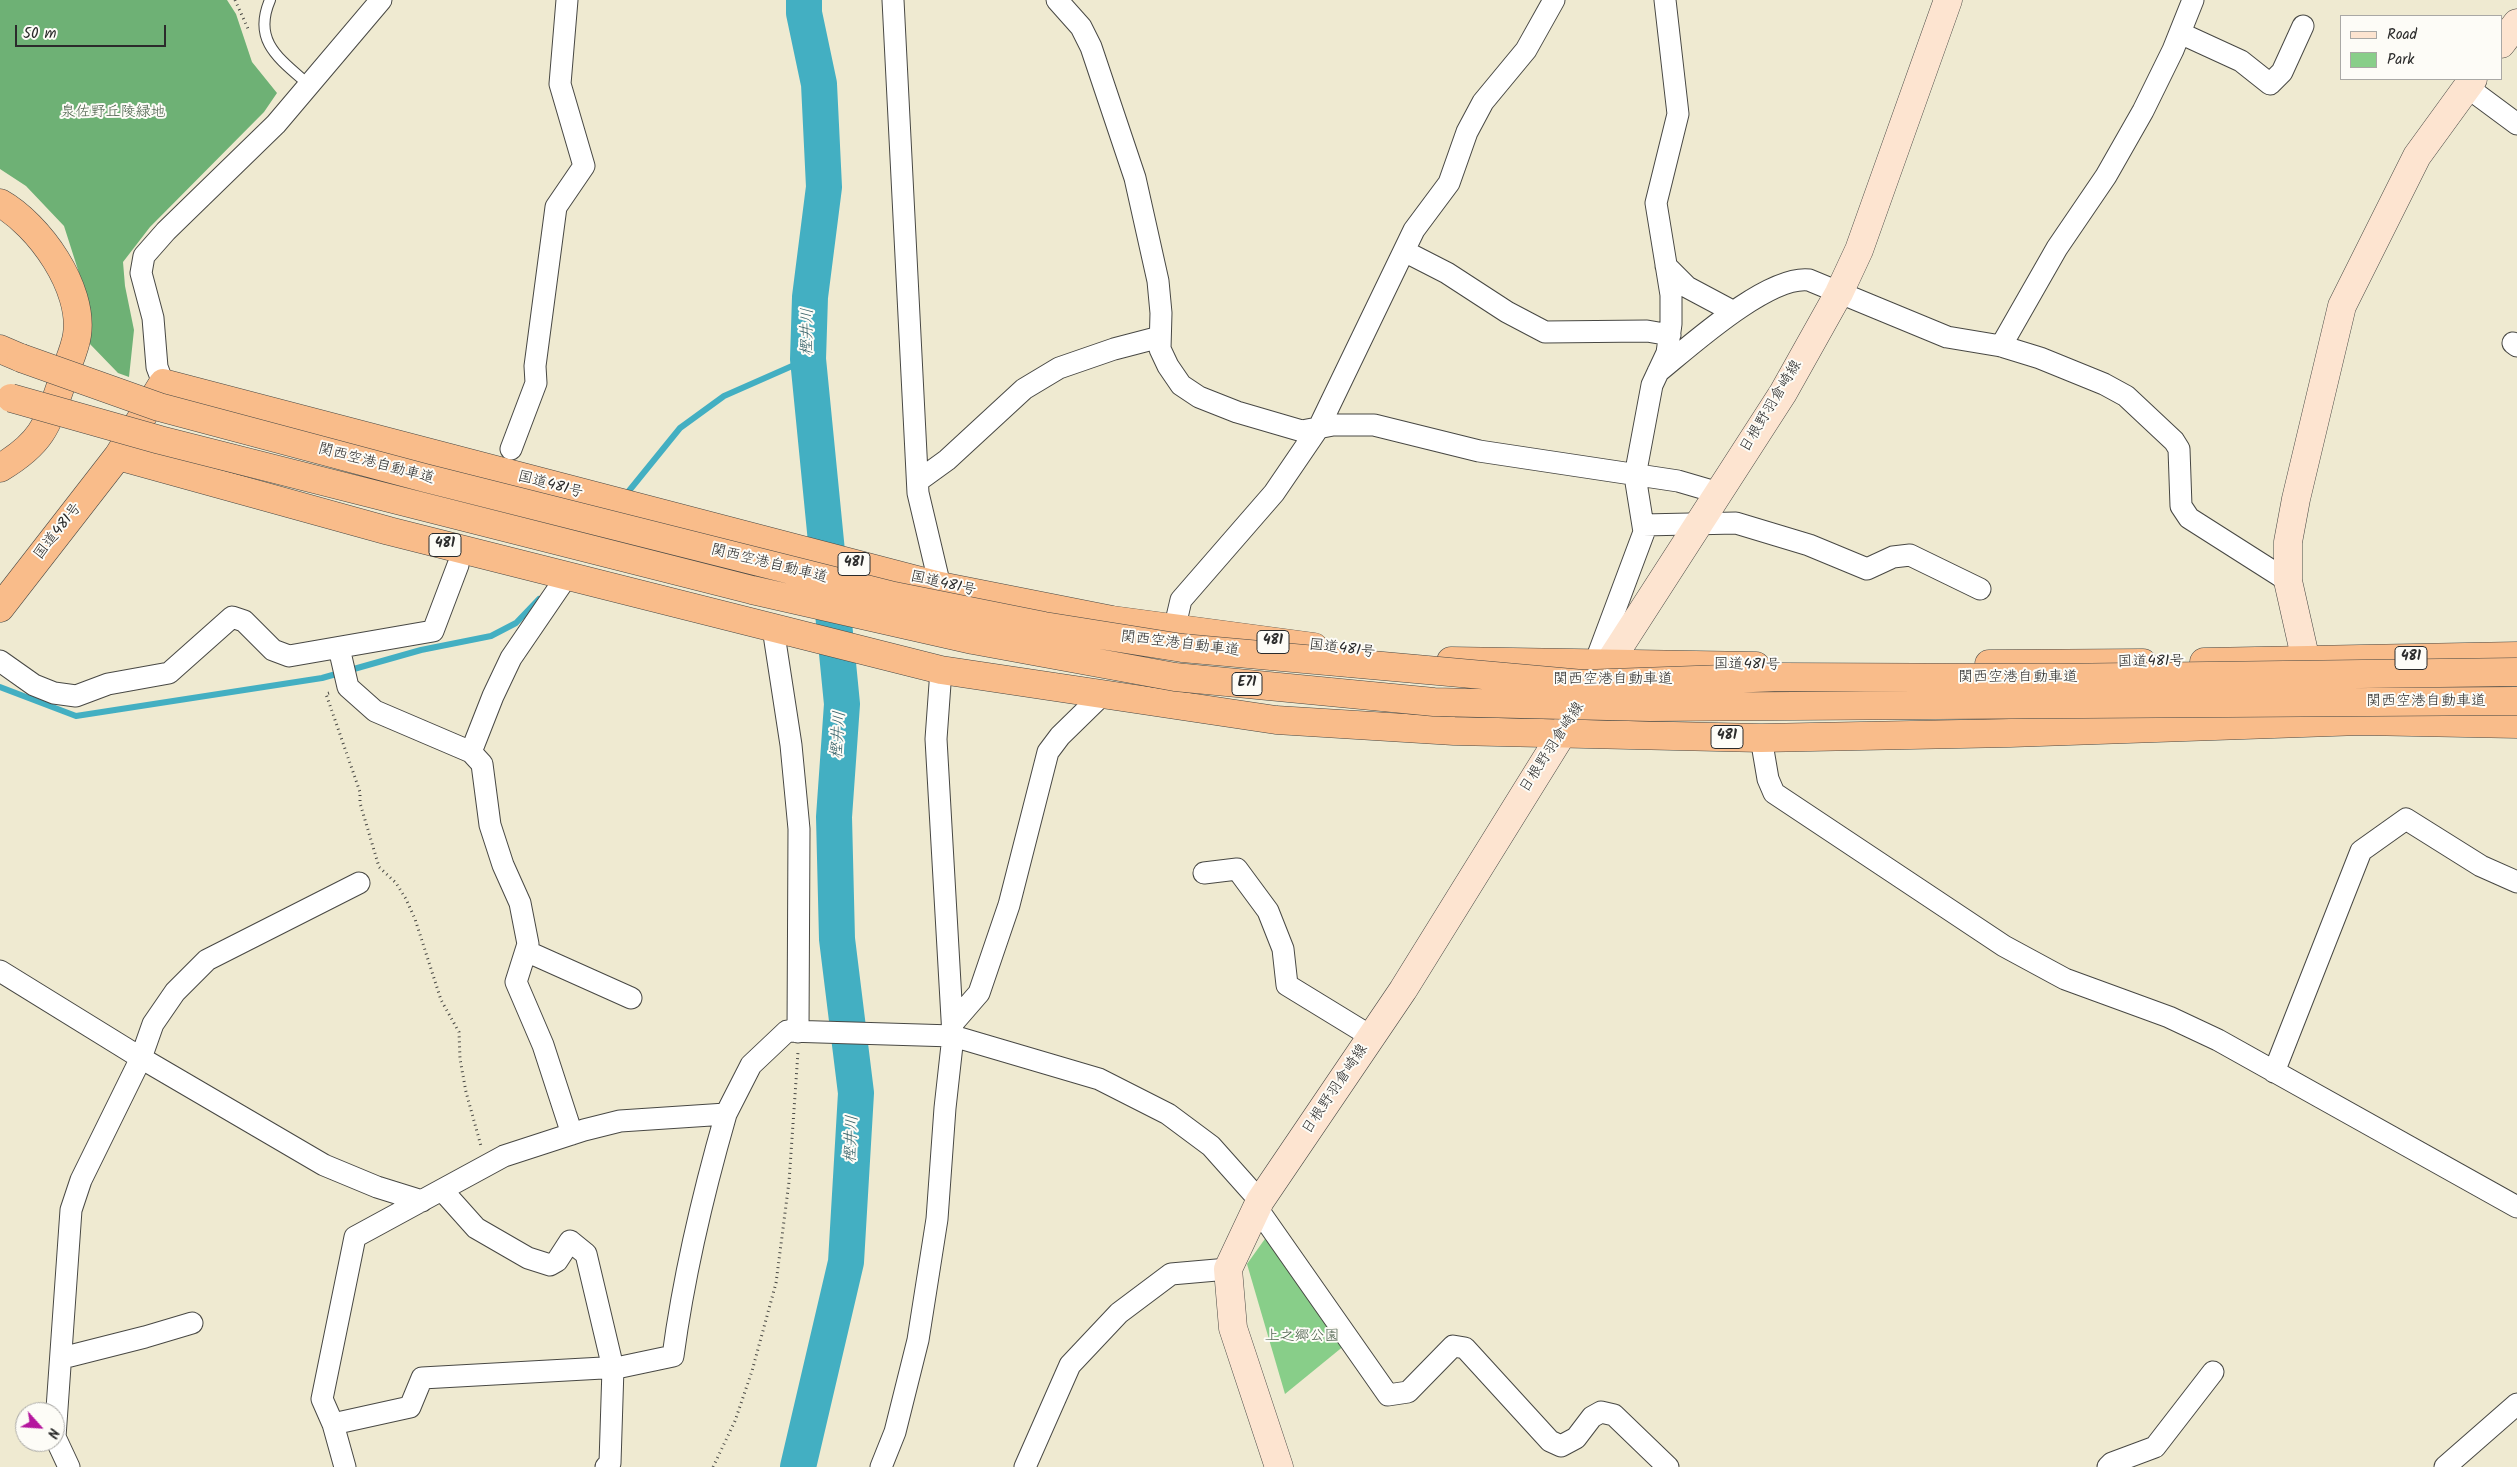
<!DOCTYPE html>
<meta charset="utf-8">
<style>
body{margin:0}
#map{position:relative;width:2517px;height:1467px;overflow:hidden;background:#efead1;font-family:Kalam,sans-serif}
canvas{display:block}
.legend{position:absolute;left:2340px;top:15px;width:162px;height:65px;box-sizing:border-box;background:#fdfcf7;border:1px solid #a9a8a5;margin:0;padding:6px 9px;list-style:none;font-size:15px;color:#2b2b2b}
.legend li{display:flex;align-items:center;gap:10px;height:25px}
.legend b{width:25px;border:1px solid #a9a8a5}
.north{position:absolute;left:15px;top:1402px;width:50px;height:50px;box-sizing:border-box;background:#fdfcf7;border:1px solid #a9a8a5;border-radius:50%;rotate:116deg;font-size:14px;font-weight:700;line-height:20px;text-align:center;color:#2b2b2b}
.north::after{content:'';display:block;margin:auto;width:18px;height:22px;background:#b5179e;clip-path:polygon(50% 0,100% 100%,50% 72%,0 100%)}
.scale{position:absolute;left:15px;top:25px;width:151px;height:22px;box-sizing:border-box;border:2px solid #2b2b2b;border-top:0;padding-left:6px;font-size:15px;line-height:18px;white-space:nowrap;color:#2b2b2b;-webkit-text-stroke:4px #fdfcf7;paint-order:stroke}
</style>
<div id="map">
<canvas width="2517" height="1467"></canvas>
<ul class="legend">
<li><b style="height:6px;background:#fde4d0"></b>Road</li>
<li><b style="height:14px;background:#88ce89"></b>Park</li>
</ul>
<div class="north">N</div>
<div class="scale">50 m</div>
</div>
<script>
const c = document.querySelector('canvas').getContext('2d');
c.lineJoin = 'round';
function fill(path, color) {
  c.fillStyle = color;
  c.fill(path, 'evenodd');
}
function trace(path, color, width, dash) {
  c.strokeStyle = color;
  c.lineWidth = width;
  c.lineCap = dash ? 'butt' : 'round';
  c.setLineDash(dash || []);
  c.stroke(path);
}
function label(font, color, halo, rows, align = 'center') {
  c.font = font + ' Kalam,"Klee One",sans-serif';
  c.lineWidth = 4;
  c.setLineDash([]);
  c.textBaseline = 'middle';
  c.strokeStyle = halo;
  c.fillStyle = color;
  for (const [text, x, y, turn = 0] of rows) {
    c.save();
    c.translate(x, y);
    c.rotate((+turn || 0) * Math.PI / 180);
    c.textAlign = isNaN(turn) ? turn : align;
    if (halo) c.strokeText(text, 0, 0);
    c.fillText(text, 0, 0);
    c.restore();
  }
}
fill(new Path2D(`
 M1272 1229 1345 1345 1285 1394 1247 1264Z`), '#88ce89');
fill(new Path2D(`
 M0 0H227L236 14 252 62 277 93 264 112 150 227 123 262 125 286 134 330 129 377 118 373 89 343 87 298 64 226 26 186 0 169Z`), '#6eb175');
trace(new Path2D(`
 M624 497 680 428 724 396 808 359
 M0 687 76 716 322 678 421 650 491 636 516 623 539 599`), '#43afc2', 6);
trace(new Path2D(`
 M798 1467 846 1262 856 1093 837 939 834 817 842 704 808 359 810 297 824 187 819 84 804 13V0`), '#43afc2', 36);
const lane = new Path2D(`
 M270 0C254 37 274 55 301 78`);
const street = new Path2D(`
 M893 0 918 493 940 586
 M1057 0 1081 27 1091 47 1135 178 1158 281 1161 313 1160 349 1168 366 1181 385 1199 397 1237 412 1302 431 1333 425H1374L1479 451 1678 481 1719 493
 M2180 33 2241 61 2270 84 2282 72 2303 26
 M2467 87 2517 124
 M1404 251 1447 273 1507 312 1545 332 1647 331 1670 335
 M1666 266 1687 287 1732 311
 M2513 343 2517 346
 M2001 346 2057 248 2106 176 2143 111 2173 50 2193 0
 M1658 372C1690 346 1768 275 1809 280L1947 337 2001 346 2040 358 2104 384 2126 396 2174 441 2179 449 2181 506 2189 518 2288 581
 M163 383 157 367 153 318 141 273 144 256 166 231 276 124 381 0
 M511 449 536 383 535 366 556 207 584 166 560 84 567 0
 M918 481 947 460 1024 389 1059 368 1114 349 1160 337
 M1643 525 1736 523 1809 545 1867 569 1893 557 1910 555 1980 589
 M567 576 511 658 493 696 471 752 482 764 490 825 503 865 520 903 528 944 516 982 543 1045 572 1134
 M773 628 791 745 799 829 798 1032
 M1174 630 1181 600 1274 493 1319 427 1414 230 1449 183 1467 132 1483 102 1526 50 1554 0
 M339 648 348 687 375 711 471 752
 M0 661 34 685 54 693 76 696 108 684 169 673 232 617 244 621 273 650 289 656 433 631 458 565
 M1595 663 1644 532 1635 476 1652 385 1667 353 1671 324V295L1656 203 1678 114 1665 0
 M1761 738 1768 779 1774 793 2004 946 2065 979 2169 1017 2218 1040 2517 1207
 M1204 873 1237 869 1268 911 1283 949 1287 985 1372 1037
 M526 951 631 998
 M0 971 141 1058 324 1165 377 1187 422 1201
 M953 1023 979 993 1009 905 1048 752 1060 736 1103 694
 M2274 1072 2361 851 2406 819 2481 866 2517 882
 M442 1190 476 1228 528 1258 550 1265 557 1261 570 1241 586 1254 613 1368 610 1463 606 1467
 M1257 1208 1388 1395 1408 1392 1453 1346 1465 1348 1550 1441 1561 1446 1576 1438 1592 1417 1601 1412 1614 1415 1668 1467
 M62 1358 145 1337 192 1323
 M333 1424 410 1407 422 1378 621 1367 673 1356C684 1274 703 1194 726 1114
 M69 1467 55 1437 71 1210 81 1180 141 1058 153 1024 175 992 207 960 359 883
 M345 1467 333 1424 322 1399 355 1237 504 1156 584 1130 620 1121 726 1114 751 1065 787 1031 953 1036 1099 1079 1168 1114 1211 1146 1260 1201
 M881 1467 895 1432 918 1340 937 1219 945 1108 953 1036 936 739 941 670
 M1025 1467 1070 1365 1119 1313 1171 1274 1228 1269
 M2108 1467 2112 1463 2155 1447 2213 1372
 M2445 1467 2517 1404`);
const secondary = new Path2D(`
 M2501 44 2517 23
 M2306 661 2288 581V542L2296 499 2342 306 2417 156 2473 79
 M1598 680 1783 393 1839 293 1859 250 1948 0
 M1279 1467 1233 1328 1228 1269 1260 1201 1403 990 1573 716`);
const highway = new Path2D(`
 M0 203C39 225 84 288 77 335 75 350 66 367 62 382 47 426 42 443 0 468
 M0 349 21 358
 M118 456 389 531 941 670 1276 720 1454 731 1761 738 2010 733 2361 721 2517 724
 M0 608 118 456 163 383 940 586 1112 620 1314 647
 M1451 661 1756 666
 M2204 662 2517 656
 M1989 664 2143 663`);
trace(lane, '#484844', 12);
trace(street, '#484844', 23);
trace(secondary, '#484844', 29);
trace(highway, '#484844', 29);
trace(new Path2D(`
 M235 0 249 31
 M329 693 326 694 360 792V803L379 867 396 883 406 899 415 919 441 1000 459 1032 460 1059 466 1092 481 1146
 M713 1467 735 1421 752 1371 776 1283 789 1182 798 1052`), '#484844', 3, [1, 4]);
trace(lane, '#fff', 10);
trace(street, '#fff', 21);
trace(secondary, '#fde4d0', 28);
trace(highway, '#f9bc8a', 28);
const highwayBridge = new Path2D(`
 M21 358 159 407 425 478 894 596 1044 626 1182 648 1583 684 1781 677 2052 678 2517 672
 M11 398 160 440 752 590 973 640 1175 677 1434 702 1650 707 2517 701`);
trace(highwayBridge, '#484844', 29, []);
trace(highwayBridge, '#f9bc8a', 28);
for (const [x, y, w] of [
 [445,545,32],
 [854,564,32],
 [1273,642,32],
 [2411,658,32],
 [1247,684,30],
 [1727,737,32]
]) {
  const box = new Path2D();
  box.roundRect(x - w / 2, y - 11.5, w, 23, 4);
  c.fillStyle = '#fdfcf7';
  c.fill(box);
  trace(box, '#2b2b2b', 1);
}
label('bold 14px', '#2b2b2b', null, [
 ["481",445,545],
 ["481",854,564],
 ["481",1273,642],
 ["481",2411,658],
 ["E71",1247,684],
 ["481",1727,737]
]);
label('15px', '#475c47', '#fdfcf7', [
 ["泉佐野丘陵緑地",113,113],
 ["上之郷公園",1302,1337]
]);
label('15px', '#2b2b2b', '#fdfcf7', [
 ["日根野羽倉崎線",1772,407,-59],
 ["関西空港自動車道",376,465,15],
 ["国道481号",550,486,15],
 ["国道481号",59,532,-52],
 ["関西空港自動車道",769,565,14],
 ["国道481号",943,585,13],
 ["関西空港自動車道",1180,645,7],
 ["国道481号",1342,650,7],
 ["国道481号",2151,663,-1],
 ["国道481号",1747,666,1],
 ["関西空港自動車道",2018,678],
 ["関西空港自動車道",1613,680],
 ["関西空港自動車道",2426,702],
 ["日根野羽倉崎線",1553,748,-57],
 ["日根野羽倉崎線",1336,1090,-56]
]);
label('italic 16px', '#356067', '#fdfcf7', [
 ["樫井川",809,332,-89],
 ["樫井川",840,735,-86],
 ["樫井川",853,1139,-87]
]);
</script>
